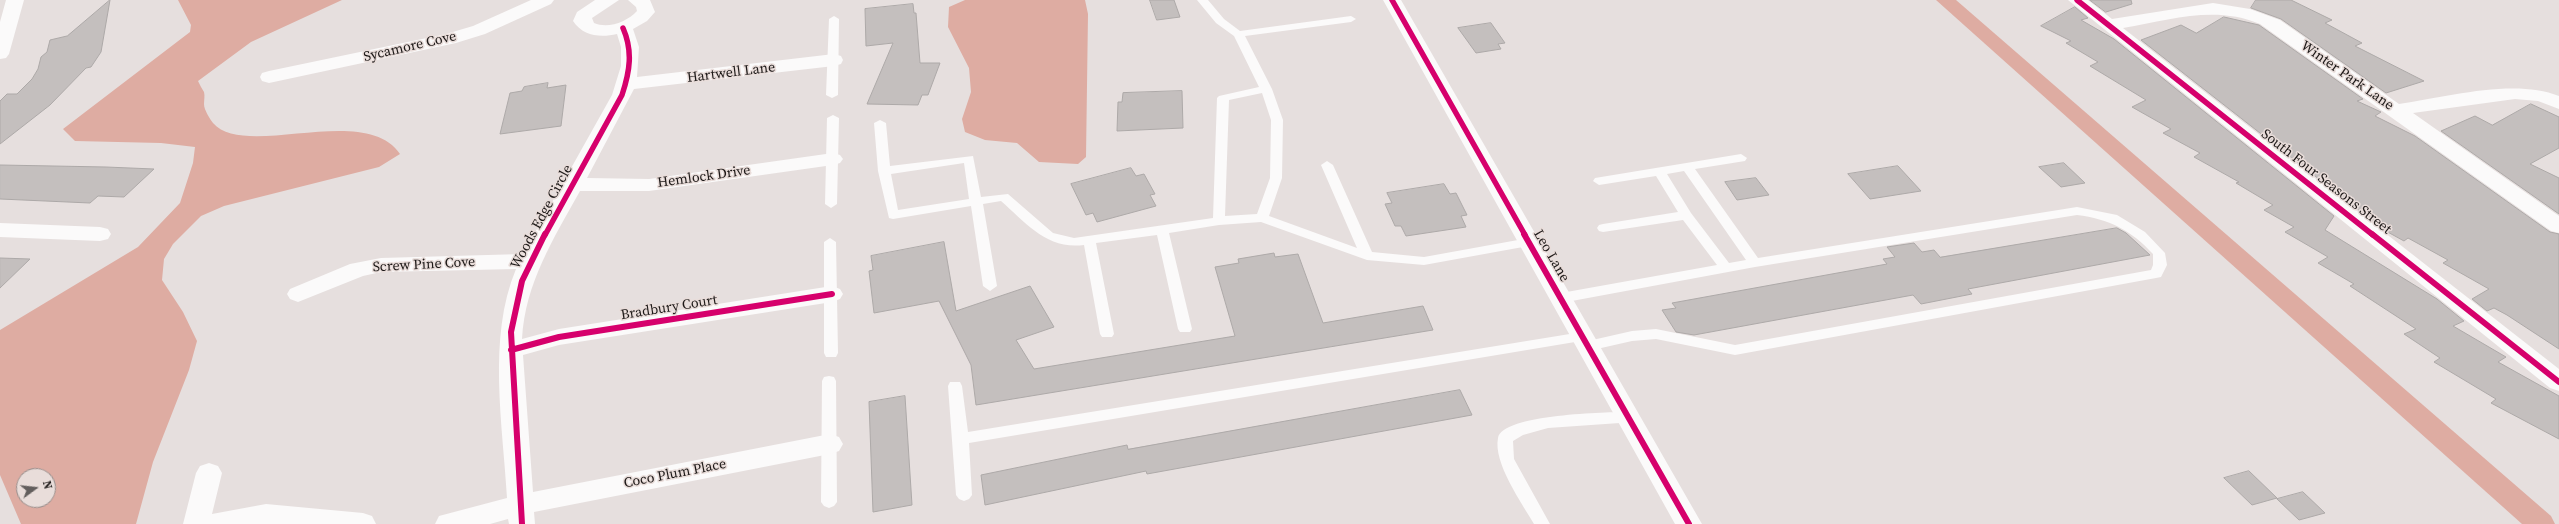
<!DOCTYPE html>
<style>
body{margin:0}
#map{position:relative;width:2559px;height:524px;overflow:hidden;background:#e6dfde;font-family:"Source Serif 4",serif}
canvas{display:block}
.north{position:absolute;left:16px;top:468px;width:40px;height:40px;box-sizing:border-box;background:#e9ddda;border:1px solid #978e8c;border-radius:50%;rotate:75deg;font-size:11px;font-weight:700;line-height:16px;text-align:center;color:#1c1817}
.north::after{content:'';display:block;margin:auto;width:14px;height:18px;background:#635e5d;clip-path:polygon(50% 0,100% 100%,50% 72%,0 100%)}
</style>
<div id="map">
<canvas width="2559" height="524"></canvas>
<div class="north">N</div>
</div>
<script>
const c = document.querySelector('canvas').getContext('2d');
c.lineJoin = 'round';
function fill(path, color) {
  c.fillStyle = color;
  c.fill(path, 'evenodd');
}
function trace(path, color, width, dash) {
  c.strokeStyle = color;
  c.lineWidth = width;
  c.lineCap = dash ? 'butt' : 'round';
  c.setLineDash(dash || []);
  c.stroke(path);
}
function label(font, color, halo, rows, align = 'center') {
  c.font = font + ' "Source Serif 4",serif';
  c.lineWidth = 3;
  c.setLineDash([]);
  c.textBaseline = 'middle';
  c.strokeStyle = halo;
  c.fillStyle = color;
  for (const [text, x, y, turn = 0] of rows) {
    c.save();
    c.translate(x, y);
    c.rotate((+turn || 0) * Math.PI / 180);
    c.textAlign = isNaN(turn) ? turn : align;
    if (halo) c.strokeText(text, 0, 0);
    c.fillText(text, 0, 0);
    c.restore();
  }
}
fill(new Path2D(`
 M178 0H342L251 42 198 81C200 85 202 89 204 92 205 96 204 100 204 104 204 110 210 119 213 123 245 160 365 102 400 154L379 167 224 206 201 216 173 244 164 259 162 280 183 312 197 341 189 370 153 462 136 524H21L0 475V330L138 247 180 203 193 163 195 147 161 143 75 141 63 129 190 32 191 25ZM24 476H48V500H24Z
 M965 0H1085L1088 14 1086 157 1078 164 1039 162 1017 143 985 140 965 132 962 119 971 92 969 68 948 27 949 7Z`), '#deaca2');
fill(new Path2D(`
 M1936 0H1956L2551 516 2555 524H2522Z`), '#deaca2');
const building = new Path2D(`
 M110 0 101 52 91 67 86 68 50 105 0 144V101L7 94H17L32 79 38 69 41 57 47 52 50 40 67 36Z
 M1150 0H1174L1180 17 1157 20Z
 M2090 0H2131L2132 4 2106 12Z
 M2256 0H2291L2332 20 2325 23 2362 43 2355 46 2424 81 2386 93 2281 19 2251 8Z
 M913 4 914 13H916L920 63H940L928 95H922L918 105 867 104 893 43 866 46 865 9Z
 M2075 7 2088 18 2081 20 2114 39 2334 216 2325 230 2437 299 2464 321 2453 326 2506 357 2498 362 2559 396V439L2491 403 2496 399 2434 362 2440 358 2404 334 2416 329 2350 286 2354 284 2318 263 2328 257 2285 232 2294 227 2264 210 2273 205 2236 183 2239 182 2194 157 2200 153 2163 133 2171 129 2132 107 2146 100 2090 66 2098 62 2066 43 2071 41 2041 26Z
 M2224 17 2259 25 2363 99 2357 101 2381 112 2375 116 2415 136 2550 232 2559 234V349L2507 315 2494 308 2487 311 2472 299 2489 289 2443 263 2448 260 2408 238 2404 241 2384 230 2141 40 2181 25 2196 33Z
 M1491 23 1505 43 1498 44 1501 49 1476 53 1458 28Z
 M548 83 547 88 566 85 561 126 500 134 510 93 522 91 524 87Z
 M1182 91 1183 128 1117 131 1118 102H1122L1123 93Z
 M2531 104 2559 117V148L2530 164 2559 178V214L2441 131 2475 116 2492 125Z
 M2064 163 2085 183 2061 187 2039 167Z
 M0 165 106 167 154 169 124 197 98 196 90 203 0 199Z
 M1898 166 1921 191 1870 199 1848 174Z
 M1131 168 1136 176 1144 174 1155 194 1150 195 1156 206 1097 222 1093 213 1086 215 1071 184Z
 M1756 178 1769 195 1737 200 1725 182Z
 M1444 184 1450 194 1456 193 1467 215 1461 216 1466 227 1406 236 1401 226H1395L1385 204 1392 203 1387 193Z
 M2117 228 2126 233 2150 255 1968 289 1972 294 1921 304 1913 295 1694 335 1676 332 1662 310 1676 308 1672 303 1887 264 1883 259 1895 257 1887 247 1914 243 1922 252 1934 250 1940 257Z
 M944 242 956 311 1030 286 1054 327 1016 340 1034 369 1235 336 1215 267 1239 263 1238 259 1274 253 1275 257 1298 254 1323 323 1423 306 1433 330 976 405 971 365 939 301 874 313 869 271 873 270 871 256Z
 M0 258 30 259 0 288Z
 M1460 390 1472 415 1147 474 1146 471 985 505 981 475 1127 445 1128 449Z
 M905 396 912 505 873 512 869 402Z
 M2249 471 2277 498 2252 505 2224 478Z
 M2303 492 2325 513 2299 520 2277 499Z`);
fill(building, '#c4bfbe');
trace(building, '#ada9a8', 1);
fill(new Path2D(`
 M1197 0H1208L1224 19 1240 31 1351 16 1356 19 1351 22 1245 36 1272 89 1283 120 1282 178 1269 216 1357 248 1321 165 1327 161 1333 165 1372 252 1424 257 1529 238 1535 242 1534 245 1424 265 1367 260 1261 222 1219 225 1169 233 1192 329 1190 332H1180L1178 329 1157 235 1096 243 1114 334 1112 337H1102L1100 334 1084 245C1047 250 1026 223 1001 201L983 204 997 286 990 291 983 286 971 206 893 219 889 218 878 171 874 123 880 120 886 123 890 166 973 156 981 197 1008 194 1053 233 1074 238 1213 218 1217 98 1219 96 1259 87 1234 36 1216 23ZM1262 93 1271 120 1270 178 1257 214 1225 216 1229 100ZM964 163 969 199 898 210 891 174Z
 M834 16 839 19 838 95 832 98 826 95 829 19Z
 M833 115 839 118 837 204 831 208 825 204 827 118Z
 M1741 154 1747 158 1745 161 1695 169 1758 258 2077 207 2117 215 2145 232 2165 253 2167 265 2161 277 2156 278 1735 355 1656 339 1632 341 1588 351 1583 350 1581 346 1583 342 1588 341 1632 331 1656 329 1735 345 2151 270 2153 265V254C2131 230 2109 219 2077 215L1755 267 1561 303 1556 301 1554 298 1556 295 1561 293 1717 265 1683 220 1603 232 1599 231 1597 228 1599 225 1603 224 1678 212 1656 176 1599 185 1593 181 1595 178ZM1684 171 1746 260 1729 263 1691 213 1667 174Z
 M830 238 836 242 838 353 836 357H826L824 353V242Z
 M1582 332 1587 334 1589 337 1587 340 969 443 972 495 969 499 964 501 959 499 956 495 948 386 950 382H960L962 386 968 432Z
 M829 376 834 377 836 381 837 502 834 506 829 508 824 506 821 502 822 381 824 377Z
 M1629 412 1634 414 1636 418 1634 422 1548 428 1523 435 1513 441 1514 459 1550 524H1534C1522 503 1493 463 1498 438 1502 414 1609 412 1629 412Z`), '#fbfafa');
fill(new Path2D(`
 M6 0H24L9 54 6 58 0 59V22Z
 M531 0H554L551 4 485 34 456 43 269 83 262 81 260 77 262 73 269 71 446 34 473 26Z
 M595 0H619L592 18 594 23C608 29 627 22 637 11L636 7 628 0H650L655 12 647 21 633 29 639 47 637 77 834 54 841 56 843 60 841 64 834 66 634 89 587 178 649 179 833 153 840 155 843 159 840 163 833 165 649 191H580C554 238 525 283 522 339L559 329 832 286 840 289 843 294 840 299 832 302 559 345 523 355 533 492 830 434 839 437 843 444 839 451 830 454 534 512 535 524H509L508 519 490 524H435L439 516 507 498C503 425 487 338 516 269L381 272 363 276 298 302 290 299 287 294 290 289 350 264 381 258 523 254 612 95 621 66V47L617 34C600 38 583 36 573 21L577 12Z
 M1383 0H1401L1702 524H1675Z
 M2068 0H2088L2112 19 2213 3 2250 9 2280 20 2399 104C2446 97 2515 78 2559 96V109L2538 101 2515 99 2413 113 2559 216V233L2551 231 2260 24C2215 5 2170 20 2123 28L2559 369V391L2550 388Z
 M0 223 100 227 108 229 111 234 108 239 100 241 0 237Z
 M209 463 218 466 222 473 212 514 266 504 363 513 372 516 376 524H183L196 473 200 466Z`), '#fbfafa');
trace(new Path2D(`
 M1392 0 1525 235
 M2077 0 2373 235
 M545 235 622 95C630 71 633 51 623 28`), '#d6006c', 5.5);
trace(new Path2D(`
 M1524 234 1689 524
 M2372 234 2559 382
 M511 350 559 337 832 294
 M522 524 511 332 522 281 545 234`), '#d6006c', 6);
label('14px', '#1c1817', '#e9ddda', [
 ["Sycamore Cove",410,47,-13],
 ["Hartwell Lane",731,73,-7],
 ["Winter Park Lane",2347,76,35],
 ["Hemlock Drive",704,177,-8],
 ["South Four Seasons Street",2326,182,38],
 ["Woods Edge Circle",542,217,-62],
 ["Leo Lane",1551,256,60],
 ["Screw Pine Cove",424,265,-3],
 ["Bradbury Court",669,308,-9],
 ["Coco Plum Place",675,474,-11]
]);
</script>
